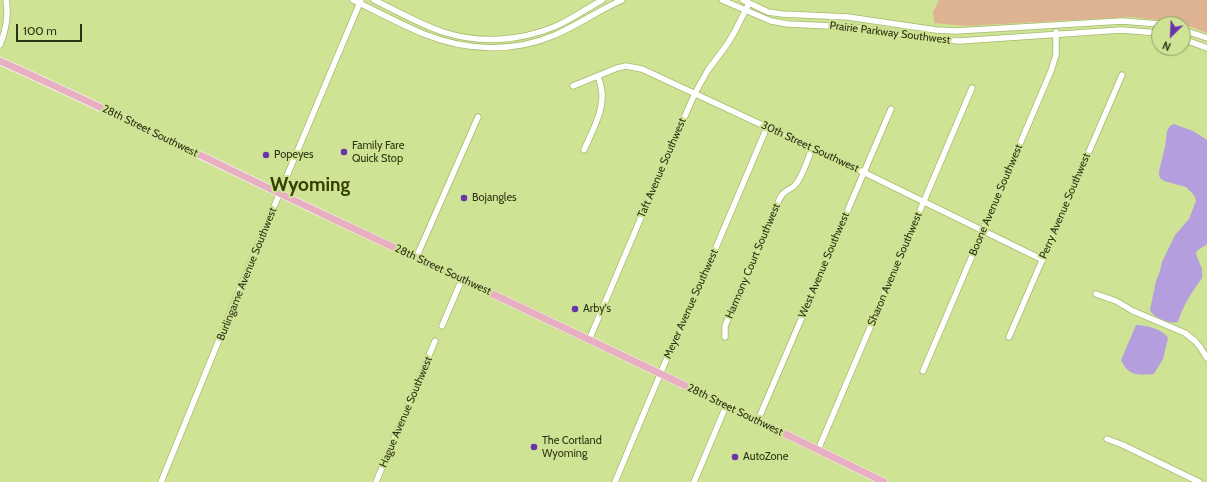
<!DOCTYPE html>
<style>
body{margin:0}
#map{position:relative;width:1207px;height:482px;overflow:hidden;background:#cfe394;font-family:Cabin,sans-serif}
canvas{display:block}
.north{position:absolute;left:1151px;top:16px;width:40px;height:40px;box-sizing:border-box;background:#cfe394;border:1px solid #8e9d61;border-radius:50%;rotate:204deg;font-size:11px;font-weight:700;line-height:16px;text-align:center;color:#2d3414}
.north::after{content:'';display:block;margin:auto;width:14px;height:18px;background:#6933aa;clip-path:polygon(50% 0,100% 100%,50% 72%,0 100%)}
.scale{position:absolute;left:16px;top:24px;width:66px;height:18px;box-sizing:border-box;border:2px solid #2d3414;border-top:0;padding-left:5px;font-size:12px;line-height:14px;white-space:nowrap;color:#2d3414;-webkit-text-stroke:3px #cfe394;paint-order:stroke}
</style>
<div id="map">
<canvas width="1207" height="482"></canvas>
<div class="north">N</div>
<div class="scale">100 m</div>
</div>
<script>
const c = document.querySelector('canvas').getContext('2d');
c.lineJoin = 'round';
function fill(path, color) {
  c.fillStyle = color;
  c.fill(path, 'evenodd');
}
function trace(path, color, width, dash) {
  c.strokeStyle = color;
  c.lineWidth = width;
  c.lineCap = dash ? 'butt' : 'round';
  c.setLineDash(dash || []);
  c.stroke(path);
}
function label(font, color, halo, rows, align = 'center') {
  c.font = font + ' Cabin,sans-serif';
  c.lineWidth = 4;
  c.setLineDash([]);
  c.textBaseline = 'middle';
  c.strokeStyle = halo;
  c.fillStyle = color;
  for (const [text, x, y, turn = 0] of rows) {
    c.save();
    c.translate(x, y);
    c.rotate((+turn || 0) * Math.PI / 180);
    c.textAlign = isNaN(turn) ? turn : align;
    if (halo) c.strokeText(text, 0, 0);
    c.fillText(text, 0, 0);
    c.restore();
  }
}
fill(new Path2D(`
 M939 0H1207V33L1183 24 1174 22 1131 17 965 26 934 23 933 12Z`), '#deb391');
fill(new Path2D(`
 M1174 124 1193 131 1207 140V244L1197 251 1196 254 1202 269V278C1192 292 1183 305 1178 322 1170 324 1153 318 1150 310L1156 281 1160 271 1162 262 1175 235 1189 219 1196 201 1194 195 1186 187 1164 181 1160 178 1159 175V171L1165 147 1167 131 1170 126Z
 M1136 325C1146 325 1163 329 1168 338L1163 359 1154 374C1138 375 1129 377 1121 360Z`), '#b49ede');
const minor = new Path2D(`
 M353 0C376 11 400 24 424 34 466 51 513 53 555 35 578 25 599 10 622 0
 M374 0C397 11 419 24 443 32 480 44 519 41 554 27 571 20 586 9 602 0
 M722 0 771 21 788 24 853 27 936 39 959 41 1121 30 1159 33
 M743 0 768 12 782 14 848 17 936 30 956 31 1122 21 1159 24
 M1183 30 1207 38
 M1183 39 1207 48
 M0 45C6 30 9 16 6 0
 M573 86 617 68 626 66 642 69 863 172 1043 260
 M584 150C591 134 603 112 602 95 602 88 600 82 598 76
 M416 258 478 117
 M1096 294 1116 301 1133 311 1185 333 1195 341 1200 347 1207 358
 M442 326 462 279
 M725 337V326L780 198C785 188 791 191 796 184 803 175 808 159 812 148
 M1009 337 1122 75
 M589 340 645 208 695 93 708 70 726 46 734 33 749 3
 M923 371 1051 71 1056 55V32
 M758 420 891 109
 M1107 439 1123 445 1199 482
 M818 450 972 88
 M161 482 254 254 361 0
 M376 482 435 341
 M615 482 672 346 684 323 767 127
 M694 482 726 406`);
const major = new Path2D(`
 M0 61C111 111 220 165 329 217 515 304 700 392 884 482`);
trace(minor, '#a7ba6d', 7);
trace(major, '#fff', 8);
trace(minor, '#fff', 5.5);
trace(major, '#e8afc2', 7);
for (const [x, y, r, color] of [
 [344,152,4,"#6933aa"],
 [266,155,4,"#6933aa"],
 [464,198,4,"#6933aa"],
 [575,309,4,"#6933aa"],
 [534,447,4,"#6933aa"],
 [735,457,4,"#6933aa"]
]) {
  const dot = new Path2D();
  dot.arc(x, y, r, 0, 2 * Math.PI);
  c.fillStyle = color;
  c.fill(dot);
  trace(dot, '#cfe394', 1.5);
}
label('11px', '#2d3414', '#cfe394', [
 ["Prairie Parkway Southwest",890,33,7],
 ["28th Street Southwest",150,131,26],
 ["30th Street Southwest",810,147,25],
 ["Taft Avenue Southwest",662,168,-67],
 ["Boone Avenue Southwest",996,200,-67],
 ["Perry Avenue Southwest",1065,206,-67],
 ["Harmony Court Southwest",753,261,-67],
 ["West Avenue Southwest",824,265,-67],
 ["Sharon Avenue Southwest",895,269,-67],
 ["28th Street Southwest",443,270,25],
 ["Burlingame Avenue Southwest",247,274,-68],
 ["Meyer Avenue Southwest",691,304,-66],
 ["28th Street Southwest",735,410,26],
 ["Hague Avenue Southwest",406,412,-67]
]);
label('11px', '#2d3414', '#cfe394', [
 ["Family Fare",352,146],
 ["Quick Stop",352,159],
 ["Popeyes",274,155],
 ["Bojangles",472,198],
 ["Arby's",583,309],
 ["The Cortland",542,441],
 ["Wyoming",542,454],
 ["AutoZone",743,457]
], 'left');
label('bold 19px', '#343f00', '#cfe394', [
 ["Wyoming",310,185]
]);
</script>
